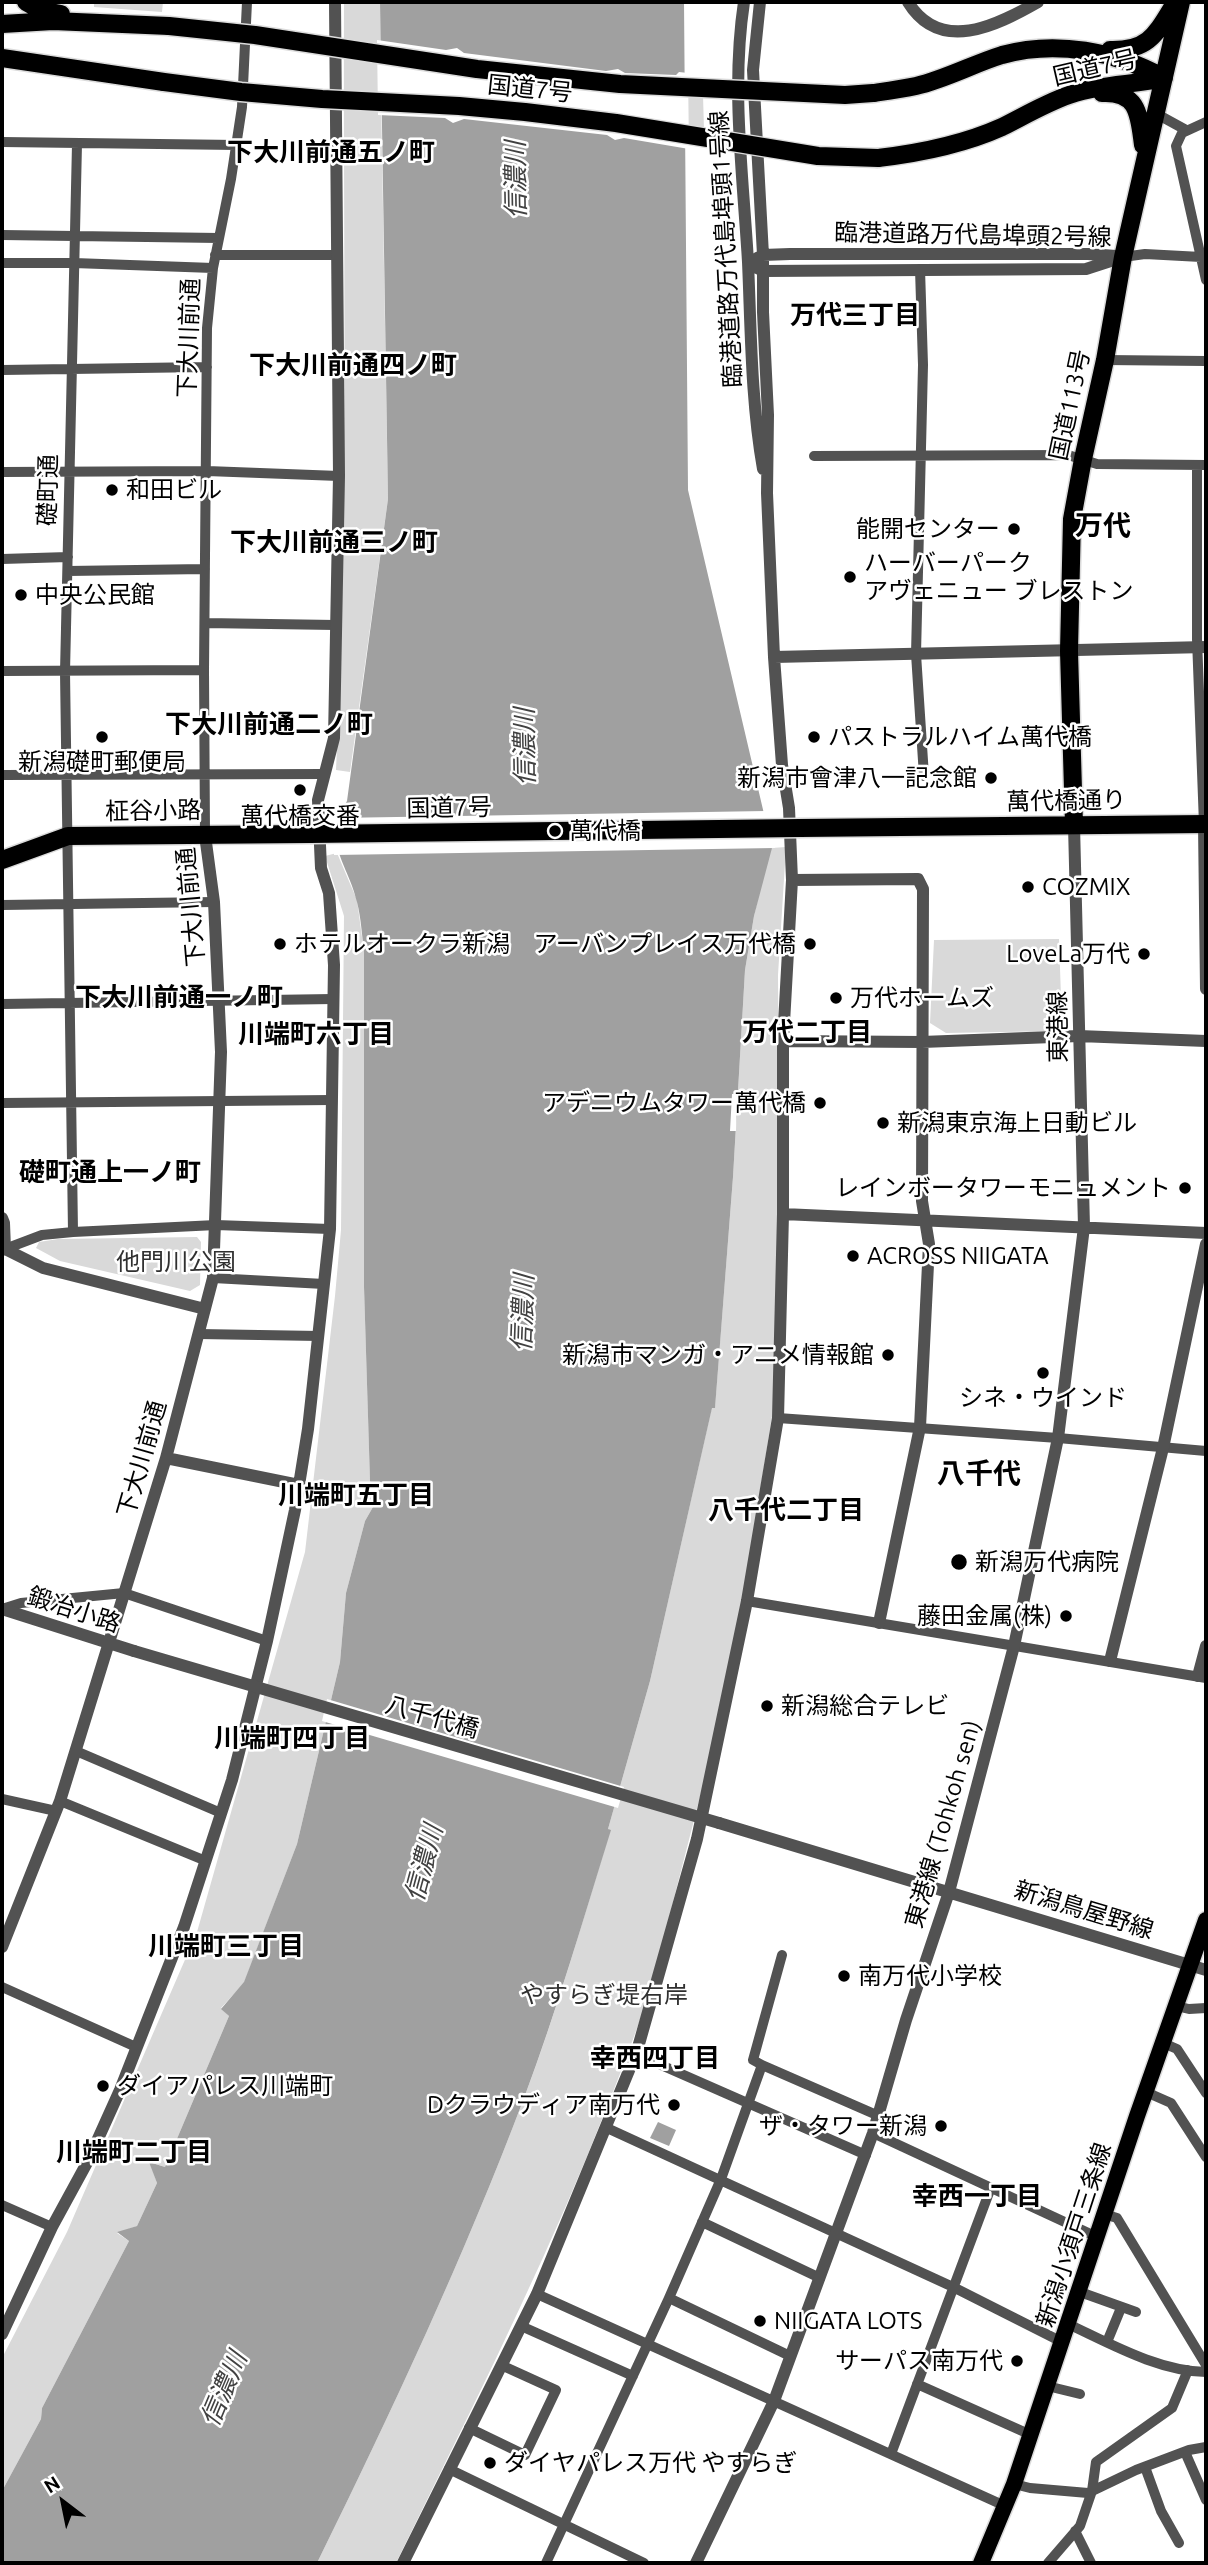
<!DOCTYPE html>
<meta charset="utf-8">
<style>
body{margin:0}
#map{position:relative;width:1208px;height:2565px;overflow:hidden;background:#fff;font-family:Ubuntu,sans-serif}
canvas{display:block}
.frame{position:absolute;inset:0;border:4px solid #000;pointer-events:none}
.north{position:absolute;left:28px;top:2467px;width:70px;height:70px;-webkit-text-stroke:5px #fff;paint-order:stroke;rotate:328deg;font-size:19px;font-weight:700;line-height:28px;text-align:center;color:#000}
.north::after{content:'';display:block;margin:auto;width:24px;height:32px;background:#000;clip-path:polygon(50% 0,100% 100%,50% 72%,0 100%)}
</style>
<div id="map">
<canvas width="1208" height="2565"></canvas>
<div class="frame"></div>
<div class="north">N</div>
</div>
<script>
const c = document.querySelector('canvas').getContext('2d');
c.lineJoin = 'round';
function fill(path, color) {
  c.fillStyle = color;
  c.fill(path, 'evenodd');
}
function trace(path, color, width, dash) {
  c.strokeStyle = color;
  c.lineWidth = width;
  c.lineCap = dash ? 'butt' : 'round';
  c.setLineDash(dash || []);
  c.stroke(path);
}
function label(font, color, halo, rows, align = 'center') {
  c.font = font + ' Ubuntu,"Noto Sans JP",sans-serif';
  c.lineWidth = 5;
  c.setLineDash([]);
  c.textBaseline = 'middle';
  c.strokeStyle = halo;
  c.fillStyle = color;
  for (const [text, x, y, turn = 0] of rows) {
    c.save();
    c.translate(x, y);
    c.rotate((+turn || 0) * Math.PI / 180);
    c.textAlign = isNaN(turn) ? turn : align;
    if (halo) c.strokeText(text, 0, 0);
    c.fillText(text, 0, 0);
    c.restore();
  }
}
fill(new Path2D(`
 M94 2H163L162 12 94 7Z
 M344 2H380L381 61 703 95 704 130 381 95 388 499 350 772 336 770C349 514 343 258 344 2Z
 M786 847 778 975 779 1144 774 1404 745 1584 713 1746 653 1980C635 2039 611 2097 588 2154 530 2294 462 2428 396 2563H317C392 2411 464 2257 524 2098 557 2011 583 1920 610 1831L608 1829 650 1681 712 1407H715L733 1177 745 970 754 916 769 852 772 848Z
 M337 853 357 900 364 952V1287L370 1480 377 1500 365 1521 346 1593 340 1662 297 1844 244 1983 221 2008 229 2016 165 2167 150 2162 157 2183 137 2226 117 2233 129 2241 42 2408 41 2419 2 2491V2358L67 2232 197 1932 305 1552 335 1296 341 1230 344 916 325 856Z
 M1059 939 1062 1026 1060 1031 946 1033 930 1023 934 940Z
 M197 1237 201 1242 200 1285 190 1291 60 1261 36 1248 39 1242 58 1239Z`), '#d9d9d9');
fill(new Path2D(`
 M380 2H684L688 490 772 848 754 916 745 970 733 1177 715 1408H712L650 1681 608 1829 611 1830C583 1920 557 2010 524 2098 464 2257 392 2411 317 2563H2V2491L41 2419 42 2408 129 2241 117 2232 137 2226 157 2183 149 2162 165 2167 229 2016 221 2009 244 1982 297 1844 340 1662 346 1593 365 1521 377 1500 370 1481 364 1287V952C362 935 361 918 357 902 348 862 322 846 347 801L388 499Z
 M658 2122 676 2130 669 2146 650 2138Z`), '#a0a0a0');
fill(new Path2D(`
 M377 40 446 50 457 48 464 53 606 71 618 69 625 73 676 75 679 72 688 73 689 149 624 138 615 140 607 135 464 119 453 123 445 118 378 115Z
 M766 811 775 848 334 855V853L335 818Z
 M732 1094H737L736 1131H730Z
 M327 1699 624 1787 618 1808 322 1721Z`), '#fff');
const primary = new Path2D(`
 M981 2563 1014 2484 1137 2116 1206 1920`);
const trunk = new Path2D(`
 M26 2 40 10 61 14
 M2 24 53 21 169 26
 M1110 50C1149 51 1156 34 1175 3
 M2 58 164 82
 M873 93C887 91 902 89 916 86 946 79 973 64 1002 55 1056 40 1115 51 1164 78
 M1102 93C1139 91 1139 116 1143 145
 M878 158C921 153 962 145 1002 127 1024 116 1046 103 1069 95 1100 84 1132 85 1164 78
 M1074 825 1069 651 1072 519 1083 459 1105 360 1123 257 1181 2
 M800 828 1206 824
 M2 860 68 836 310 834`);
trace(primary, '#dbdbdb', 19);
trace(trunk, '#dbdbdb', 21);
trace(new Path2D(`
 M1155 113 1186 130
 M1206 122 1182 133 1176 146 1206 280
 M2 142 237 145
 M2 235 219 238
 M215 255H338
 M1123 257 1145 254 1201 257
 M2 263H74L213 268
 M920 269 923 365 916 654 924 776
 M1105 360 1206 361
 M2 370 207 367
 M814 456 1068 455 1097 464 1206 465
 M1197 465V639L1204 824
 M2 472 207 471 339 476
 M2 559 68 557
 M68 571 205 569
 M205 623 335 625
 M2 671 204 670
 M2 775 324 774
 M205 835 204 670 207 328 213 268 231 179 242 107 247 2
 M2 905 214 902
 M2 1004 333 999
 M2 1103 332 1100
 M73 1232 65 672 77 144
 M5 1249 42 1235 73 1232 216 1225 330 1229
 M213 1278 324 1284
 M199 1334 319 1336
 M778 1418 1058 1438 1206 1451
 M747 1601 1206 1678
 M2 1609 21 1603 124 1593 267 1641
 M76 1751 221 1813
 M2 1799 56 1811
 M60 1801 206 1861
 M2 1987 136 2047
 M1176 2006 1189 2009 1206 2008
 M1163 2043 1177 2049 1206 2093
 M636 2054 866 2155
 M762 2065 753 2060 782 1955
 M1146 2092 1171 2103 1206 2157
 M607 2128 953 2287 1062 2342
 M873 2133 1097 2237
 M2 2205 52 2227
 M1104 2214 1117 2218 1206 2365
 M702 2222 820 2278
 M1080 2292 1136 2312
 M537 2294 1005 2506
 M669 2298 790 2356
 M1068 2324C1111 2344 1158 2371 1206 2372
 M521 2326 633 2376
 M1107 2342 1121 2308
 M917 2384 1031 2435
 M1047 2386 1080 2394
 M469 2428 525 2455 556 2390 501 2365
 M1185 2452 1206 2500
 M891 2454 990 2190
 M1145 2467 1161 2511 1179 2543
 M449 2469 644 2563
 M1014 2484 1030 2488 1088 2493 1136 2470 1189 2450 1206 2447
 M1075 2531 1091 2563
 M546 2563 669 2298 721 2179 762 2065 879 2116
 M1048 2563 1080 2526 1092 2491 1096 2462 1172 2408 1188 2370`), '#525252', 10);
trace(new Path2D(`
 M744 2C731 88 743 175 748 262 751 331 751 401 763 469
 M908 2C940 54 996 26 1038 2
 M757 258 763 255 790 254H1088L1116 256
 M757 268 763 271 1086 269 1123 257
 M774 657 1206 647
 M1204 824 1206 989
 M792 880 918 879 923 889 922 1201 929 1244 920 1427 879 1623
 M783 1041 922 1042 1079 1036 1206 1041
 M783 1214 1206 1233
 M2 1218 4 1223 5 1249
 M2 1250 5 1249 43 1268 205 1309
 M166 1458 299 1485
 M2 1609 134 1651
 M1110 1661 1163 1448 1206 1244
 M1198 1676 1206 1646
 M719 1823 1206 1970
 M2 1947 60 1801 166 1458 213 1278 221 1052 214 902 205 835
 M2 2334 52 2227 88 2161 120 2090 184 1927 232 1780 267 1641 295 1510 308 1429 330 1229 334 965 329 893 321 868 318 800 334 738 339 476 335 2
 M403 2563 537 2294 637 2051 697 1839 747 1601 778 1418 783 1214V1041L792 880 789 808 782 765 774 657 767 493 768 415 763 312V255L753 70 760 2
 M696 2563 774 2401 873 2133 906 2020 949 1892 1014 1646 1058 1438 1084 1227 1074 825`), '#525252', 12);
trace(primary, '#000', 16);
trace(trunk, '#000', 18);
const trunkBridge = new Path2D(`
 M169 26 255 35 477 69 620 84 845 95 873 93
 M164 82 241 92 322 99 459 106 525 112 616 123 818 156 878 158
 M310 834 800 828`);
trace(trunkBridge, '#dbdbdb', 21, []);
trace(new Path2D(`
 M134 1651 719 1823`), '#525252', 12);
trace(trunkBridge, '#000', 18);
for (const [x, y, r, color] of [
 [112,490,7,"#000"],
 [1014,529,7,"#000"],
 [850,577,7,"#000"],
 [21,595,7,"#000"],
 [102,737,7,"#000"],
 [814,737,7,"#000"],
 [991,778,7,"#000"],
 [300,790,7,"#000"],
 [555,831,7,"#000"],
 [1028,887,7,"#000"],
 [280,944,7,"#000"],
 [810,944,7,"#000"],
 [1144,954,7,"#000"],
 [836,998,7,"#000"],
 [820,1103,7,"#000"],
 [883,1123,7,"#000"],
 [1185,1188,7,"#000"],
 [853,1256,7,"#000"],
 [888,1355,7,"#000"],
 [1043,1373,7,"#000"],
 [959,1562,9,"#000"],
 [1066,1616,7,"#000"],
 [767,1706,7,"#000"],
 [844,1976,7,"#000"],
 [103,2086,7,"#000"],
 [674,2105,7,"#000"],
 [941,2126,7,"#000"],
 [760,2321,7,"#000"],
 [1017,2361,7,"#000"],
 [490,2463,7,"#000"]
]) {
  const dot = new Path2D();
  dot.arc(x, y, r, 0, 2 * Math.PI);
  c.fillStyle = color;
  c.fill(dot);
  trace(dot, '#fff', 2.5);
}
label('24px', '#000', '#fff', [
 ["国道7号",1095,68,-13],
 ["国道7号",530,89,6],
 ["臨港道路万代島埠頭2号線",973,235,1],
 ["臨港道路万代島埠頭1号線",726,249,-93],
 ["下大川前通",189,338,-88],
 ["国道113号",1070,405,-78],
 ["礎町通",48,490,-89],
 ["萬代橋通り",1066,801,-1],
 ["国道7号",449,808,-1],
 ["柾谷小路",153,811,-1],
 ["下大川前通",191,907,-95],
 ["東港線",1058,1027,-91],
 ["下大川前通",142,1459,-74],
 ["鍛冶小路",74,1610,18],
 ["八千代橋",432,1717,16],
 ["東港線 (Tohkoh sen)",943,1824,-74],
 ["新潟鳥屋野線",1084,1910,17],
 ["新潟小須戸三条線",1074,2235,-72]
]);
label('24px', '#000', '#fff', [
 ["和田ビル",126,490],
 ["能開センター",1000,529,"right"],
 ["ハーバーパーク",864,563],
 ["アヴェニュー ブレストン",864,591],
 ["中央公民館",35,595],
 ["パストラルハイム萬代橋",828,737],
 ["新潟礎町郵便局",102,762,"center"],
 ["新潟市會津八一記念館",977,778,"right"],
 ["萬代橋交番",300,816,"center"],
 ["萬代橋",569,831],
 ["COZMIX",1042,887],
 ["ホテルオークラ新潟",294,944],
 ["アーバンプレイス万代橋",796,944,"right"],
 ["LoveLa万代",1130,954,"right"],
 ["万代ホームズ",850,998],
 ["アデニウムタワー萬代橋",806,1103,"right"],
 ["新潟東京海上日動ビル",897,1123],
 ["レインボータワーモニュメント",1171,1188,"right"],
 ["ACROSS NIIGATA",867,1256],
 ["新潟市マンガ・アニメ情報館",874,1355,"right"],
 ["シネ・ウインド",1043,1398,"center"],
 ["新潟万代病院",975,1562],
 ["藤田金属(株)",1052,1616,"right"],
 ["新潟総合テレビ",781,1706],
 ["南万代小学校",858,1976],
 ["ダイアパレス川端町",117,2086],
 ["Dクラウディア南万代",660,2105,"right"],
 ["ザ・タワー新潟",927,2126,"right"],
 ["NIIGATA LOTS",774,2321],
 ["サーパス南万代",1003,2361,"right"],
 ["ダイヤパレス万代 やすらぎ",504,2463]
], 'left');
label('24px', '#303030', '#fff', [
 ["他門川公園",176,1262],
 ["やすらぎ堤右岸",604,1995]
]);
label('bold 26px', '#000', '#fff', [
 ["下大川前通五ノ町",331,152],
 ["万代三丁目",855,315],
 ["下大川前通四ノ町",353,365],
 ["下大川前通三ノ町",334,542],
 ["下大川前通二ノ町",269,724],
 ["下大川前通一ノ町",179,997],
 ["万代二丁目",807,1032],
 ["川端町六丁目",316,1034],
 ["礎町通上一ノ町",110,1172],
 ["川端町五丁目",356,1495],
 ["八千代二丁目",786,1510],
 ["川端町四丁目",292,1738],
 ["川端町三丁目",226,1946],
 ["幸西四丁目",655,2058],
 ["川端町二丁目",134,2152],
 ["幸西一丁目",977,2196]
]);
label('italic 26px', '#414141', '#fff', [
 ["信濃川",516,180,-91],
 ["信濃川",525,747,-91],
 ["信濃川",523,1313,-88],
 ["信濃川",424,1863,-75],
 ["信濃川",224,2389,-67]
]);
label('bold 28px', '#000', '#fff', [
 ["万代",1103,526],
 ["八千代",979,1474]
]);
</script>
